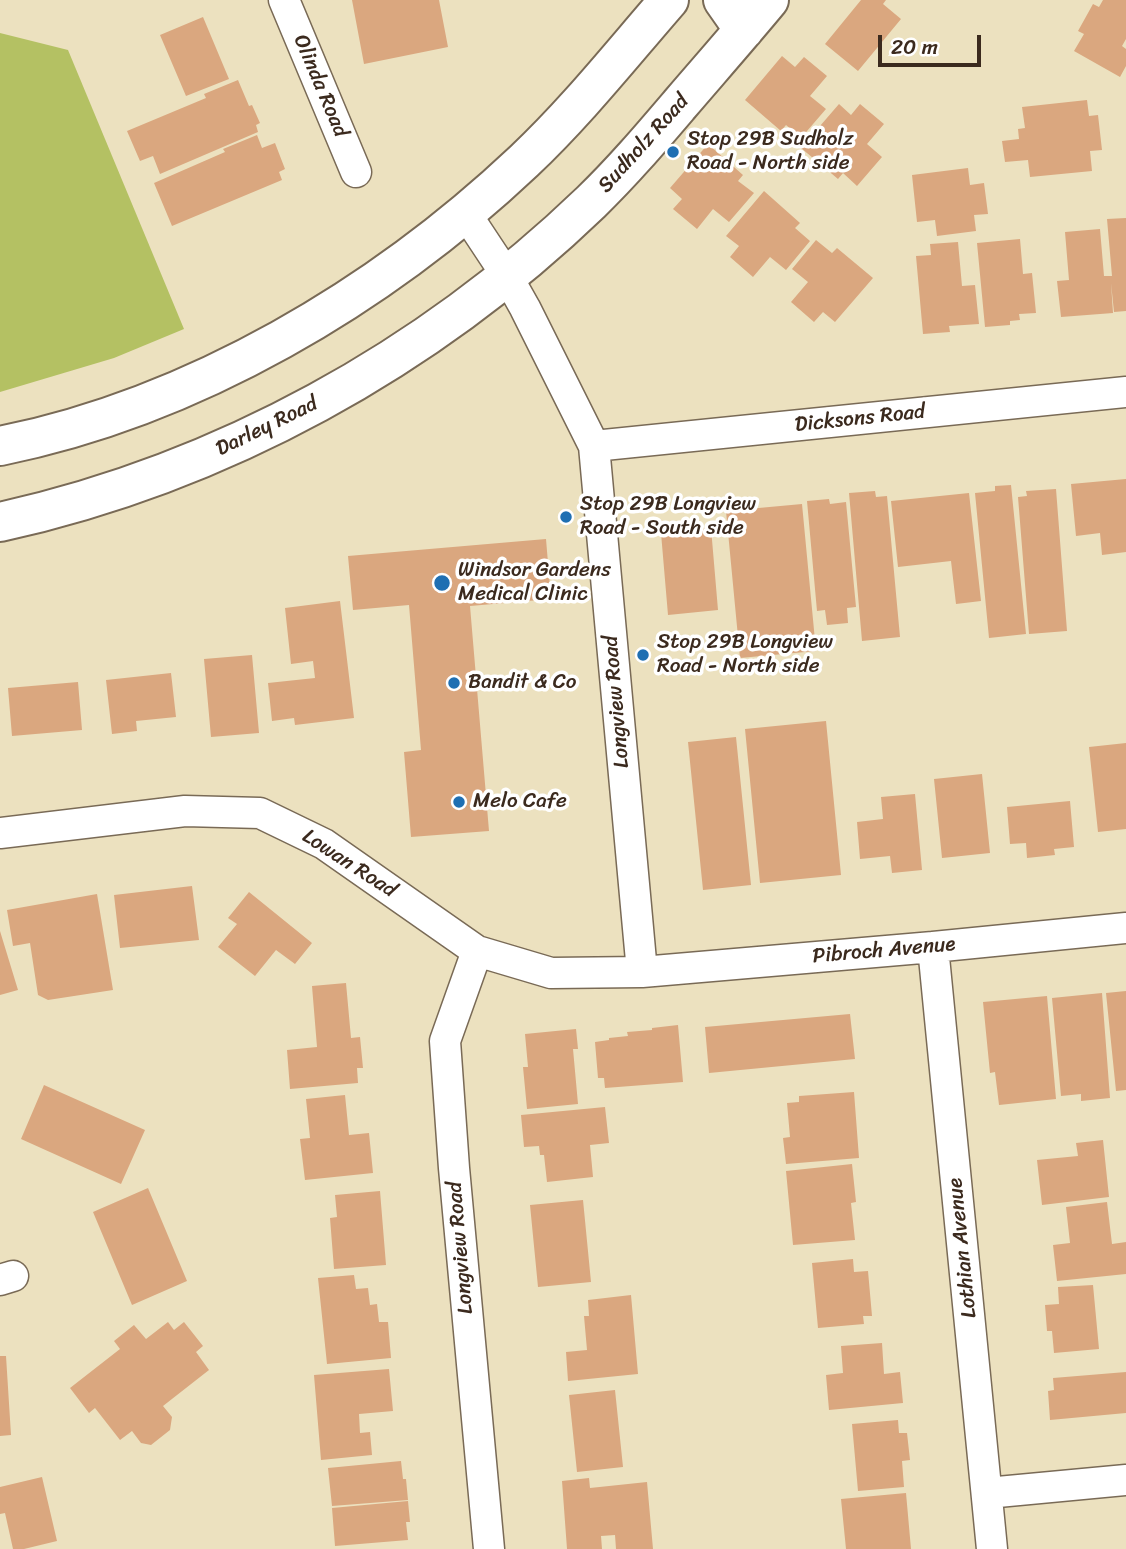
<!DOCTYPE html>
<style>
body{margin:0}
#map{position:relative;width:1126px;height:1549px;overflow:hidden;background:#ece1bf;font-family:Sriracha,sans-serif}
canvas{display:block}
.scale{position:absolute;left:878px;top:35px;width:103px;height:32px;box-sizing:border-box;border:4px solid #3b2a1e;border-top:0;padding-left:9px;font-size:21px;line-height:24px;white-space:nowrap;color:#3b2a1e;-webkit-text-stroke:5px #fff;paint-order:stroke}
</style>
<div id="map">
<canvas width="1126" height="1549"></canvas>
<div class="scale">20 m</div>
</div>
<script>
const c = document.querySelector('canvas').getContext('2d');
c.lineJoin = 'round';
function fill(path, color) {
  c.fillStyle = color;
  c.fill(path, 'evenodd');
}
function trace(path, color, width, dash) {
  c.strokeStyle = color;
  c.lineWidth = width;
  c.lineCap = dash ? 'butt' : 'round';
  c.setLineDash(dash || []);
  c.stroke(path);
}
function label(font, color, halo, rows, align = 'center') {
  c.font = font + ' Sriracha,sans-serif';
  c.lineWidth = 7;
  c.setLineDash([]);
  c.textBaseline = 'middle';
  c.strokeStyle = halo;
  c.fillStyle = color;
  for (const [text, x, y, turn = 0] of rows) {
    c.save();
    c.translate(x, y);
    c.rotate((+turn || 0) * Math.PI / 180);
    c.textAlign = isNaN(turn) ? turn : align;
    if (halo) c.strokeText(text, 0, 0);
    c.fillText(text, 0, 0);
    c.restore();
  }
}
fill(new Path2D(`
 M0 33 68 50 184 329 114 358 0 392Z`), '#b4c163');
fill(new Path2D(`
 M352 0H439L448 47 364 64Z
 M861 0H886L883 4 901 19 858 71 825 44Z
 M1103 0H1126V39L1122 46 1126 49V66L1120 77 1074 51 1084 34 1078 31 1093 4 1099 7Z
 M203 17 229 79 186 96 160 35Z
 M782 56 795 67 804 57 827 76 810 96 826 109 801 138 786 125 781 131 745 100Z
 M238 80 249 106 252 105 260 123 256 125 258 132 160 174 153 156 140 161 127 131 206 98 204 94Z
 M1087 100 1089 116 1098 115 1102 150 1090 151 1092 171 1030 177 1028 160 1005 162 1002 141 1019 139 1018 129 1025 128 1022 107Z
 M839 104 851 115 860 104 884 124 867 144 882 157 857 186 843 173 838 179 801 148Z
 M257 135 262 148 275 143 285 169 279 172 282 180 172 226 154 183 225 152 223 149Z
 M708 144 743 175 738 181 754 193 729 222 713 209 697 229 673 209 682 199 670 188Z
 M968 168 970 185 984 183 988 214 974 215 976 231 937 236 935 220 917 222 912 175Z
 M764 191 800 223 795 228 810 241 786 270 770 257 753 277 730 257 739 246 726 236Z
 M1126 218V311L1114 312 1111 283 1113 313 1061 317 1057 281 1069 280 1065 232 1100 229 1104 276H1112L1107 219Z
 M1020 239 1023 274 1032 273 1036 313 1019 314 1020 320 1010 321V325L985 327 977 243Z
 M816 240 832 253 837 248 873 278 835 322 823 312 814 322 791 302 808 282 792 269Z
 M958 242 962 286 975 285 979 324 949 326 950 332 923 334 916 256 931 255 930 244Z
 M1126 479V552L1102 555 1100 533 1076 536 1071 484Z
 M1011 485 1026 634 989 638 975 493 995 491V486Z
 M1056 489 1067 631 1029 634 1018 497 1027 496 1026 491Z
 M875 491 876 497 887 496 900 637 862 641 849 493Z
 M969 493 981 601 956 604 951 561 898 567 891 501Z
 M829 499 830 504 846 502 856 607 847 608 848 623 827 625 825 610 817 611 807 501Z
 M802 504 816 651 740 658 726 511Z
 M711 528 718 610 668 615 661 533Z
 M546 539 551 599 470 606 489 831 411 837 404 752 421 750 409 605 353 610 348 556Z
 M340 601 354 718 295 725 294 718 272 721 268 683 315 678 313 661 291 664 285 608Z
 M252 655 259 733 211 737 204 659Z
 M171 673 176 717 136 721 137 731 112 734 106 680Z
 M78 682 82 730 12 736 8 688Z
 M826 721 841 875 760 883 745 729Z
 M736 737 751 885 703 890 688 742Z
 M1126 743V829L1098 832 1089 747Z
 M982 774 990 853 942 858 934 779Z
 M915 794 922 870 892 873 890 856 860 859 857 822 883 819 881 797Z
 M1070 801 1074 847 1054 849 1055 855 1027 858 1026 843 1010 844 1007 807Z
 M192 886 199 940 120 948 114 895Z
 M249 892 312 943 295 964 276 950 255 976 218 947 237 924 228 918Z
 M97 894 113 990 48 1000 38 995 30 943 13 946 7 910Z
 M0 931 18 990 0 995Z
 M346 983 351 1038 360 1037 363 1068H357L358 1083 290 1089 287 1050 317 1047 312 986Z
 M1126 991V1090L1116 1091 1106 993Z
 M1102 993 1110 1098 1081 1101V1094L1061 1096 1052 998Z
 M1047 996 1056 1099 999 1105 995 1072 990 1073 983 1002Z
 M850 1014 855 1059 709 1073 705 1027Z
 M678 1025 683 1082 605 1088 604 1078H598L595 1042 609 1040V1038L628 1036 627 1032 652 1030V1028Z
 M576 1029 578 1049H573L578 1104 527 1109 523 1067H528L525 1034Z
 M44 1085 145 1130 121 1184 21 1139Z
 M854 1092 859 1158 786 1164 783 1138 790 1137 787 1103 799 1102V1096Z
 M345 1095 349 1135 369 1133 373 1173 305 1180 300 1139 310 1138 306 1099Z
 M605 1107 609 1143 590 1145 593 1177 547 1182 544 1155H540L539 1146 524 1147 521 1115Z
 M1103 1140 1109 1197 1042 1205 1037 1160 1078 1156 1076 1143Z
 M852 1164 856 1202 851 1203 855 1240 793 1245 786 1171Z
 M148 1188 187 1281 132 1305 93 1212Z
 M380 1191 386 1265 334 1269 330 1218 337 1217 335 1195Z
 M583 1200 591 1282 538 1287 530 1205Z
 M1107 1202 1112 1244 1126 1242V1274L1057 1281 1053 1245 1070 1243 1066 1207Z
 M853 1259 854 1272 868 1271 872 1316H863L864 1324 818 1328 812 1263Z
 M354 1275 356 1289 368 1288 370 1305 377 1304 379 1322H388L391 1358 327 1364 318 1278Z
 M1093 1285 1099 1349 1054 1353 1052 1331H1047L1045 1305 1059 1304 1058 1287Z
 M631 1295 638 1374 568 1381 566 1352 587 1350 584 1316H589L588 1300Z
 M168 1322 174 1330 184 1322 203 1346 196 1352 209 1370 163 1406 172 1417 170 1430 151 1445 141 1443 132 1431 120 1440 95 1408 89 1413 70 1388 120 1349 114 1341 134 1325 146 1339Z
 M882 1343 884 1374 900 1372 903 1403 829 1410 826 1375 843 1373 841 1346Z
 M0 1356H6L11 1435 0 1436Z
 M389 1369 393 1411 359 1414 360 1433 370 1432 372 1455 321 1460 314 1375Z
 M1126 1372V1413L1050 1420 1048 1391 1054 1390 1053 1378Z
 M615 1390 623 1467 577 1472 569 1395Z
 M898 1420 899 1433H907L910 1460 902 1461 904 1487 858 1491 852 1424Z
 M401 1461 403 1479H406L408 1500 332 1506 328 1468Z
 M42 1477 57 1541 24 1549H13L5 1513 0 1514V1487Z
 M589 1478 590 1488 647 1482 653 1549H616L615 1535 601 1536 602 1549H567L562 1481Z
 M906 1493 911 1549H846L841 1499Z
 M408 1501 410 1522H406L408 1540 335 1546 332 1508Z`), '#daa77f');
const street = new Path2D(`
 M284 0 356 172
 M466 214 507 276 525 308 594 446 642 972
 M594 446 1126 392
 M0 833 185 811 260 813 324 844 477 951 551 973 642 972 933 947 1126 928
 M933 947 992 1549
 M477 951 445 1041 454 1168 489 1549
 M0 1280 13 1276
 M987 1493 1126 1480`);
const secondary = new Path2D(`
 M723 0 744 30
 M0 446C194 407 381 296 524 161 576 112 622 54 669 0
 M0 522C222 473 428 359 591 202 623 171 651 138 680 104 710 69 740 35 769 0`);
trace(street, '#796a56', 33);
trace(secondary, '#796a56', 42);
trace(street, '#fff', 30);
trace(secondary, '#fff', 38);
for (const [x, y, r, color] of [
 [673,152,7,"#1f6fb2"],
 [566,517,7,"#1f6fb2"],
 [442,583,9,"#1f6fb2"],
 [643,655,7,"#1f6fb2"],
 [454,683,7,"#1f6fb2"],
 [459,802,7,"#1f6fb2"]
]) {
  const dot = new Path2D();
  dot.arc(x, y, r, 0, 2 * Math.PI);
  c.fillStyle = color;
  c.fill(dot);
  trace(dot, '#fff', 2.5);
}
label('21px', '#3b2a1e', '#fff', [
 ["Olinda Road",320,86,67],
 ["Sudholz Road",644,144,-48],
 ["Dicksons Road",860,419,-6],
 ["Darley Road",267,427,-26],
 ["Longview Road",617,702,-95],
 ["Lowan Road",349,864,33],
 ["Pibroch Avenue",884,951,-5],
 ["Longview Road",461,1248,-95],
 ["Lothian Avenue",963,1248,-96]
]);
label('21px', '#3b2a1e', '#fff', [
 ["Stop 29B Sudholz",687,140],
 ["Road - North side",687,164],
 ["Stop 29B Longview",580,505],
 ["Road - South side",580,529],
 ["Windsor Gardens",458,571],
 ["Medical Clinic",458,595],
 ["Stop 29B Longview",657,643],
 ["Road - North side",657,667],
 ["Bandit & Co",468,683],
 ["Melo Cafe",473,802]
], 'left');
</script>
